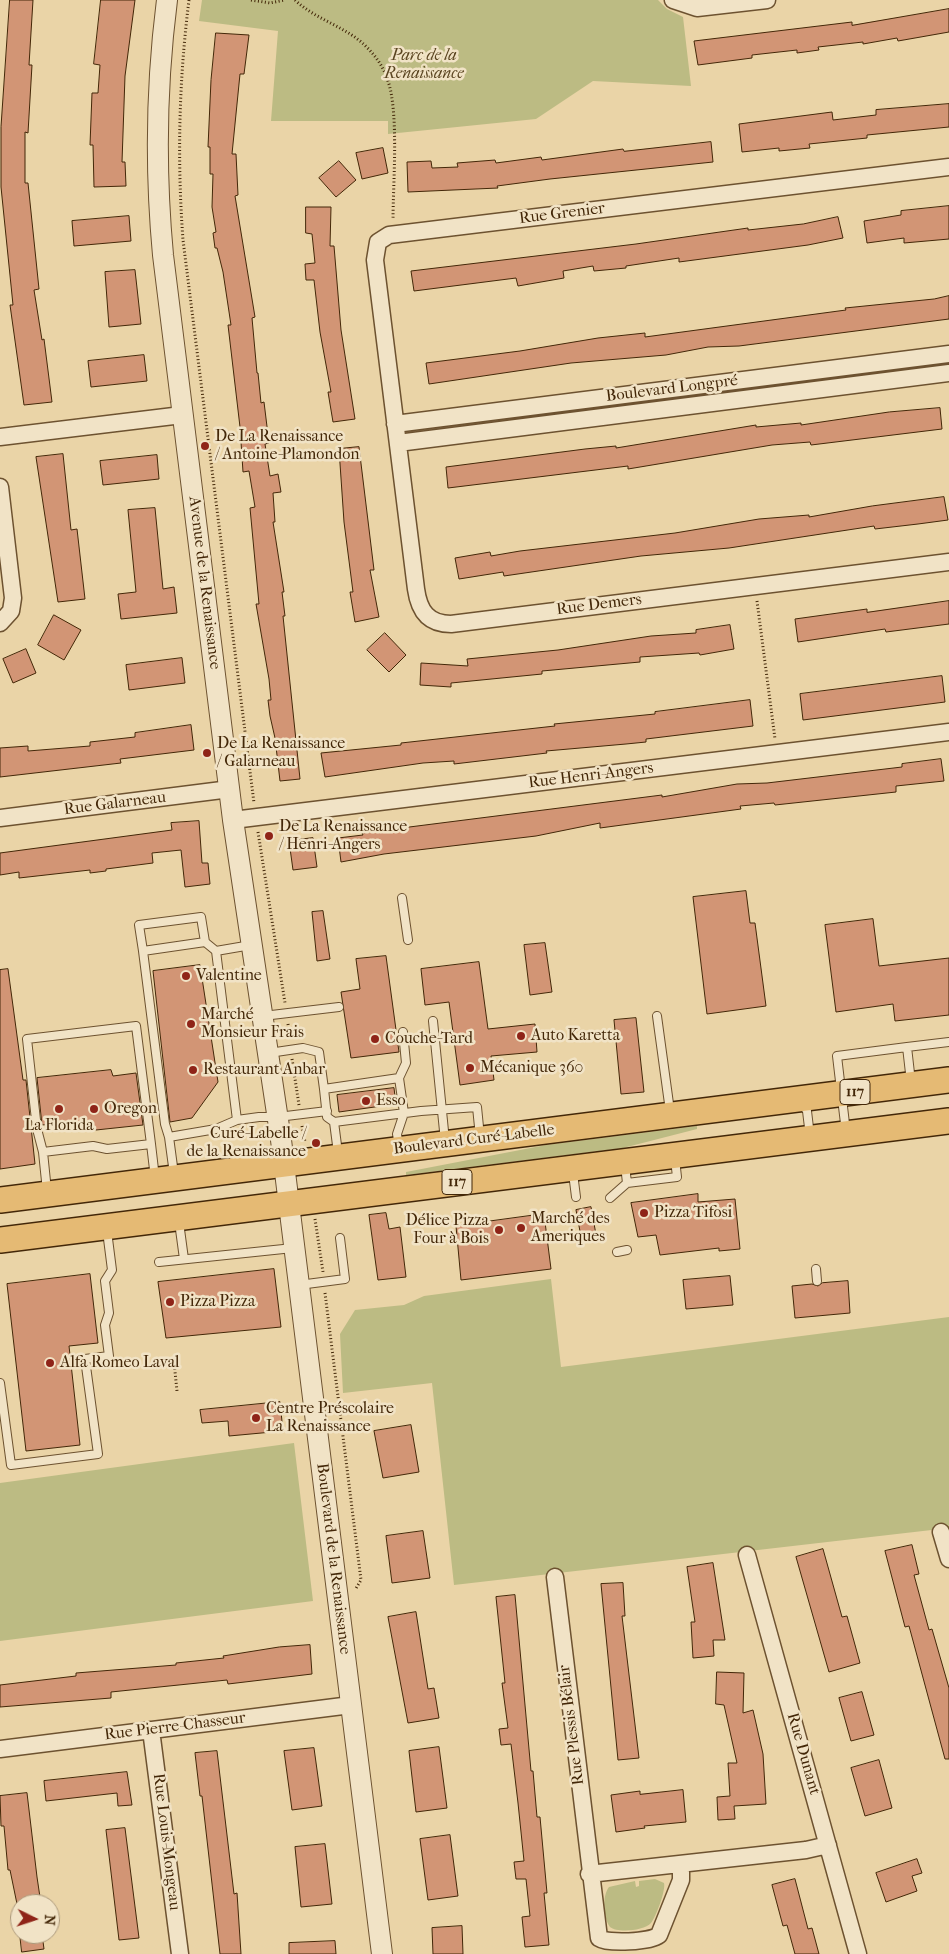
<!DOCTYPE html>
<meta charset="utf-8">
<style>
body{margin:0}
#map{position:relative;width:949px;height:1954px;overflow:hidden;background:#ead4a7;font-family:"IM FELL French Canon",serif}
canvas{display:block}
.north{position:absolute;left:10px;top:1894px;width:50px;height:50px;box-sizing:border-box;background:#f1e3c6;border:1px solid #ab987a;border-radius:50%;rotate:94deg;font-size:14px;font-weight:700;line-height:20px;text-align:center;color:#432708}
.north::after{content:'';display:block;margin:auto;width:18px;height:22px;background:#8f2418;clip-path:polygon(50% 0,100% 100%,50% 72%,0 100%)}
</style>
<div id="map">
<canvas width="949" height="1954"></canvas>
<div class="north">N</div>
</div>
<script>
const c = document.querySelector('canvas').getContext('2d');
c.lineJoin = 'round';
function fill(path, color) {
  c.fillStyle = color;
  c.fill(path, 'evenodd');
}
function trace(path, color, width, dash) {
  c.strokeStyle = color;
  c.lineWidth = width;
  c.lineCap = dash ? 'butt' : 'round';
  c.setLineDash(dash || []);
  c.stroke(path);
}
function label(font, color, halo, rows, align = 'center') {
  c.font = font + ' "IM FELL French Canon",serif';
  c.lineWidth = 5;
  c.setLineDash([]);
  c.textBaseline = 'middle';
  c.strokeStyle = halo;
  c.fillStyle = color;
  for (const [text, x, y, turn = 0] of rows) {
    c.save();
    c.translate(x, y);
    c.rotate((+turn || 0) * Math.PI / 180);
    c.textAlign = isNaN(turn) ? turn : align;
    if (halo) c.strokeText(text, 0, 0);
    c.fillText(text, 0, 0);
    c.restore();
  }
}
fill(new Path2D(`
 M202 0H658L667 9 683 17 691 86 593 81 536 119 388 134V121H271L278 31 199 21Z
 M697 1126V1129L623 1148 406 1175V1172L546 1145Z
 M551 1279 561 1367 949 1317V1528L454 1585 432 1383 343 1393 340 1334 355 1310 404 1305 424 1296Z
 M294 1443 313 1601 0 1641V1483Z
 M655 1879 664 1883C666 1890 656 1917 651 1923 644 1931 617 1933 610 1927 603 1917 602 1896 609 1887L635 1881 636 1887 639 1886V1881Z`), '#bcbb83');
const building = new Path2D(`
 M10 0H33L29 65H32L28 133 25 132V183H28L39 289 34 290 42 340 44 339 52 402 24 405 10 305H13L1 187V127Z
 M101 0H135L125 76 122 162H125L126 186 94 187 93 145H90L92 93H98L100 65 94 64Z
 M949 9V32L898 41 897 38 863 44V42L818 47 819 50 797 53V50L752 55V58L698 65 694 41 852 22V25Z
 M216 33 249 35 244 74H240L232 154H236L238 195 235 196 255 317 252 318 257 373H258L261 403 264 402 269 443 265 444 270 476 278 474 281 492 273 493 275 522H273L284 592H282L285 616H283L300 779 280 781 275 738 270 716 268 700H271L269 679 256 604H259L250 508 255 507 249 471 243 472 240 427 228 325H231L223 272 217 248H215L213 233 216 232 212 207 213 174H210V147H208L211 80Z
 M949 104V127L867 135V138L809 144 810 148 779 151V148L742 152 739 124 832 112 833 120 876 115V110Z
 M711 142 713 162 550 179 497 186 498 188 408 192 407 162 431 161 432 168 458 167 457 163 495 160 496 163 541 157 542 160 623 149 624 151Z
 M383 148 388 173 362 179 356 153Z
 M339 161 356 180 336 197 319 178Z
 M949 206V239L904 243V238L867 243 864 221 901 215V211Z
 M306 207H331L330 246H334L341 330 355 419 333 422 328 392H331L320 332 314 280H306L305 264 315 263 312 234 306 233Z
 M129 216 131 241 74 246 72 221Z
 M838 217 843 238 808 245 679 262V258L626 266V268L594 271 593 266 563 271 564 278 518 286 516 278 414 291 411 271 636 244 748 228V230L803 224Z
 M135 270 141 324 109 327 105 272Z
 M949 296V319L739 346 708 347 666 355 571 363 429 384 426 363 520 351 598 338 645 333V337L846 310 845 308 934 299Z
 M144 355 147 381 91 387 88 361Z
 M940 408 942 429 811 445 810 442 772 445 628 469V466L448 488 446 467 585 449 616 446V448L756 425V427L801 423V425L889 412Z
 M359 447 374 570H370L379 617 355 622 350 592H353L344 522 339 449Z
 M63 454 71 530 77 529 85 599 58 602 36 457Z
 M157 455 159 479 103 485 100 461Z
 M944 497 948 520 918 524 875 529 874 526 729 548 641 556 504 576 503 572 459 579 455 558 490 552 491 556 520 551 675 533 759 519 809 515V517L872 506Z
 M155 508 163 589 174 587 177 613 121 619 118 594 136 592 128 510Z
 M949 601V624L886 632 885 629 798 642 795 619 867 609V612Z
 M54 615 81 630 64 660 38 645Z
 M730 625 734 649 700 655 699 653 640 657V662L542 671V674L451 683V687L420 685 421 663 468 666 467 659 558 650 651 636 696 633V630Z
 M385 633 406 655 389 672 367 650Z
 M26 649 36 673 13 683 3 659Z
 M182 658 185 683 129 690 126 665Z
 M942 676 945 702 803 720 800 694Z
 M750 700 753 726 646 739V742L626 744 546 751 547 753 454 764V761L423 763 325 777 321 753 401 745V743L555 726 554 724 655 714V712Z
 M191 725 194 750 120 759 121 763 0 777V748L28 746V751L90 746V742L135 737V733Z
 M941 759 944 781 896 786V792L775 805 774 803 740 806 741 809 600 828V823L536 836 384 854 341 862 338 838 363 835 362 833 662 795V797L737 784 767 783 902 767V764Z
 M199 821 202 863H208L210 884 185 887 181 850 152 853 153 863 106 869V871L90 873V870L19 878V872L0 875V853L172 830 171 823Z
 M313 838 317 867 293 870 289 841Z
 M746 891 750 923H755L766 1006 707 1014 693 897Z
 M323 911 330 959 317 961 312 912Z
 M873 919 879 966 949 958V1015L895 1021 893 1004 836 1012 825 925Z
 M545 943 552 992 530 995 524 945Z
 M386 956 399 1052 351 1058 341 992 360 989 356 959Z
 M479 962 488 1029 535 1024 537 1052 491 1056 494 1080 460 1085 449 1002 425 1005 421 969Z
 M200 965 218 1082 192 1118 170 1122 153 971Z
 M8 969 23 1080H26L35 1164 0 1169V970Z
 M636 1018 644 1092 621 1094 614 1020Z
 M111 1070 113 1076 136 1073 143 1125 96 1130 81 1122 42 1125 37 1078Z
 M394 1088 396 1104 339 1112 337 1095Z
 M698 1194V1202L735 1199 740 1249 719 1251V1248L660 1255 656 1235 638 1237 631 1203Z
 M591 1207 597 1240 582 1242 576 1210Z
 M386 1213 389 1229 400 1227 406 1277 378 1280 369 1215Z
 M544 1214 551 1269 461 1280 456 1226Z
 M274 1269 281 1327 166 1338 158 1282Z
 M90 1274 98 1343 69 1346 80 1445 26 1451 7 1284Z
 M730 1276 733 1305 686 1309 683 1280Z
 M848 1281 850 1313 795 1318 792 1286 812 1284 818 1286 822 1283Z
 M280 1402 283 1431 229 1436 228 1421 202 1423 200 1410Z
 M411 1425 419 1472 383 1478 374 1431Z
 M423 1531 430 1578 392 1583 386 1536Z
 M912 1545 919 1574 914 1575 929 1630 932 1629 949 1688V1759H945L909 1626 905 1627 885 1551Z
 M823 1549 842 1617 847 1616 860 1663 829 1672 796 1557Z
 M713 1563 725 1640H713L714 1656 693 1658 691 1622H695L687 1567Z
 M623 1583 625 1616H622L639 1758 618 1760 601 1584Z
 M515 1595 531 1771H533L537 1817H540L547 1893H544L549 1945 525 1947 522 1917 530 1916 526 1879H516L514 1862 524 1861 518 1803 511 1744 501 1745 499 1729 508 1728 502 1683H505L496 1597Z
 M416 1612 428 1689 434 1688 439 1718 408 1723 388 1617Z
 M310 1645 312 1674 228 1684 227 1680 111 1692V1698L0 1707V1685L76 1676V1673L176 1665V1663L224 1658 223 1656 279 1647Z
 M717 1672 744 1673 743 1713 753 1710 763 1754 766 1804 734 1806 735 1819 718 1820 717 1797 730 1796 728 1763H737L724 1705 716 1704Z
 M862 1692 874 1735 851 1741 839 1698Z
 M439 1747 447 1808 416 1812 409 1751Z
 M314 1748 322 1806 292 1810 284 1751Z
 M217 1751 234 1894 237 1893 241 1954H220L202 1796H200L195 1753Z
 M879 1760 892 1808 865 1816 851 1768Z
 M127 1772 132 1805 118 1806 117 1793 46 1801 44 1781Z
 M683 1790 686 1822 644 1826 645 1828 616 1832 611 1795 640 1791V1794Z
 M27 1793 37 1877 41 1904H17L10 1870H8L4 1826H1L0 1796Z
 M125 1828 139 1938 119 1940 106 1830Z
 M450 1835 458 1896 428 1900 420 1839Z
 M325 1844 332 1904 301 1907 295 1847Z
 M917 1859 922 1873 912 1876 917 1891 886 1902 876 1873Z
 M795 1879 808 1929 812 1928 819 1954H795L787 1925 783 1926 772 1885Z
 M462 1926 463 1954H433L432 1928Z
 M20 1934H42L44 1949 22 1952Z
 M335 1941 336 1954H289V1943Z`);
fill(building, '#d29575');
trace(building, '#432708', 1);
const service = new Path2D(`
 M402 898 408 940
 M205 942 201 917 139 925 143 951 205 942 216 951
 M143 951 165 1124 169 1137
 M263 1016 339 1007
 M657 1016 670 1111
 M433 1021 445 1141
 M269 1053 303 1048 319 1052 324 1089
 M399 1078 406 1063 403 1032
 M911 1082 907 1047 949 1042
 M801 1102 807 1111 810 1136
 M237 1120 216 951 251 945
 M334 1122 327 1117 324 1089 399 1078 404 1113 397 1134 399 1147
 M846 1132 837 1056 907 1047
 M43 1152 37 1129 27 1039 136 1026 151 1144
 M338 1153 334 1122 421 1111 477 1107 480 1137
 M625 1165 627 1183 677 1177 675 1159
 M573 1173 576 1197
 M174 1174 169 1137 216 1129 237 1120 259 1117H278L327 1111
 M47 1191 43 1152 93 1146 107 1149 151 1144 155 1178
 M610 1198 627 1183
 M179 1222 184 1259
 M617 1252 627 1250
 M159 1262 293 1248
 M816 1269 817 1281
 M299 1285 345 1279 340 1238
 M0 1383 11 1465 98 1454 85 1359 109 1356 105 1325 109 1313 105 1281 112 1270 107 1231`);
const minor = new Path2D(`
 M673 0 697 8 767 0
 M949 167 389 235 378 242 375 260 416 589C419 611 428 624 451 624L949 562
 M395 424 949 354
 M0 437 182 415
 M398 443 949 373
 M0 487 13 598 11 611 0 623
 M0 818 230 789
 M233 820 949 732
 M941 1532 949 1559
 M747 1555 858 1954
 M555 1577 599 1938C608 1944 650 1942 659 1935L681 1880V1865
 M151 1730 180 1954
 M0 1749 351 1705
 M589 1874 806 1850 828 1845`);
const tertiary = new Path2D(`
 M167 0C156 86 155 169 163 255L233 820 281 1140 382 1954`);
const primary = new Path2D(`
 M0 1200 949 1080
 M0 1240 949 1121`);
trace(service, '#6d5230', 10);
trace(minor, '#6d5230', 19);
trace(tertiary, '#6d5230', 22);
trace(primary, '#432708', 28);
trace(new Path2D(`
 M189 0C179 80 177 159 183 240L254 803
 M251 0 270 3 285 0
 M295 0C314 18 340 25 360 41 373 52 383 65 388 81 399 113 393 184 393 220
 M757 601 775 739
 M258 832 285 1003
 M288 1024 290 1040
 M292 1059 299 1105
 M302 1126 305 1142
 M315 1219 323 1272
 M325 1293 361 1580 355 1590
 M174 1362 177 1391`), '#432708', 3, [1, 2.5]);
trace(service, '#f1e3c6', 8);
trace(minor, '#f1e3c6', 16);
trace(tertiary, '#f1e3c6', 20);
trace(primary, '#e5ba74', 25);
for (const [x, y, r, color] of [
 [205,446,5,"#8f2418"],
 [207,753,5,"#8f2418"],
 [269,836,5,"#8f2418"],
 [186,976,5,"#8f2418"],
 [191,1024,5,"#8f2418"],
 [521,1036,5,"#8f2418"],
 [375,1039,5,"#8f2418"],
 [470,1068,5,"#8f2418"],
 [193,1070,5,"#8f2418"],
 [366,1101,5,"#8f2418"],
 [59,1109,5,"#8f2418"],
 [94,1109,5,"#8f2418"],
 [316,1143,5,"#8f2418"],
 [644,1213,5,"#8f2418"],
 [521,1228,5,"#8f2418"],
 [499,1230,5,"#8f2418"],
 [170,1302,5,"#8f2418"],
 [50,1363,5,"#8f2418"],
 [256,1418,5,"#8f2418"]
]) {
  const dot = new Path2D();
  dot.arc(x, y, r, 0, 2 * Math.PI);
  c.fillStyle = color;
  c.fill(dot);
  trace(dot, '#f1e3c6', 2);
}
for (const [x, y, w] of [
 [855,1092,30],
 [457,1182,30]
]) {
  const box = new Path2D();
  box.roundRect(x - w / 2, y - 12.5, w, 25, 4);
  c.fillStyle = '#f1e3c6';
  c.fill(box);
  trace(box, '#432708', 1);
}
label('bold 15px', '#432708', null, [
 ["117",855,1092],
 ["117",457,1182]
]);
label('italic 16px', '#5b4521', '#f1e3c6', [
 ["Parc de la",424,56],
 ["Renaissance",424,74]
]);
label('16px', '#432708', '#f1e3c6', [
 ["Rue Grenier",562,214,-7],
 ["Boulevard Longpré",672,389,-7],
 ["Avenue de la Renaissance",204,583,83],
 ["Rue Demers",599,605,-7],
 ["Rue Henri-Angers",591,776,-7],
 ["Rue Galarneau",115,804,-7],
 ["Boulevard Curé-Labelle",474,1140,-7],
 ["Boulevard de la Renaissance",333,1559,83],
 ["Rue Plessis Bélair",572,1725,-97],
 ["Rue Pierre-Chasseur",175,1727,-7],
 ["Rue Dunant",803,1754,74],
 ["Rue Louis-Mongeau",166,1842,83]
]);
label('16px', '#432708', '#f1e3c6', [
 ["De La Renaissance",215,437],
 ["/ Antoine-Plamondon",215,455],
 ["De La Renaissance",217,744],
 ["/ Galarneau",217,762],
 ["De La Renaissance",279,827],
 ["/ Henri-Angers",279,845],
 ["Valentine",196,976],
 ["Marché",201,1015],
 ["Monsieur Frais",201,1033],
 ["Auto Karetta",531,1036],
 ["Couche-Tard",385,1039],
 ["Mécanique 360",480,1068],
 ["Restaurant Anbar",203,1070],
 ["Esso",376,1101],
 ["Oregon",104,1109],
 ["La Florida",59,1126,"center"],
 ["Curé-Labelle /",306,1134,"right"],
 ["de la Renaissance",306,1152,"right"],
 ["Pizza Tifosi",654,1213],
 ["Marché des",531,1219],
 ["Ameriques",531,1237],
 ["Délice Pizza",489,1221,"right"],
 ["Four à Bois",489,1239,"right"],
 ["Pizza Pizza",180,1302],
 ["Alfa Romeo Laval",60,1363],
 ["Centre Préscolaire",266,1409],
 ["La Renaissance",266,1427]
], 'left');
</script>
